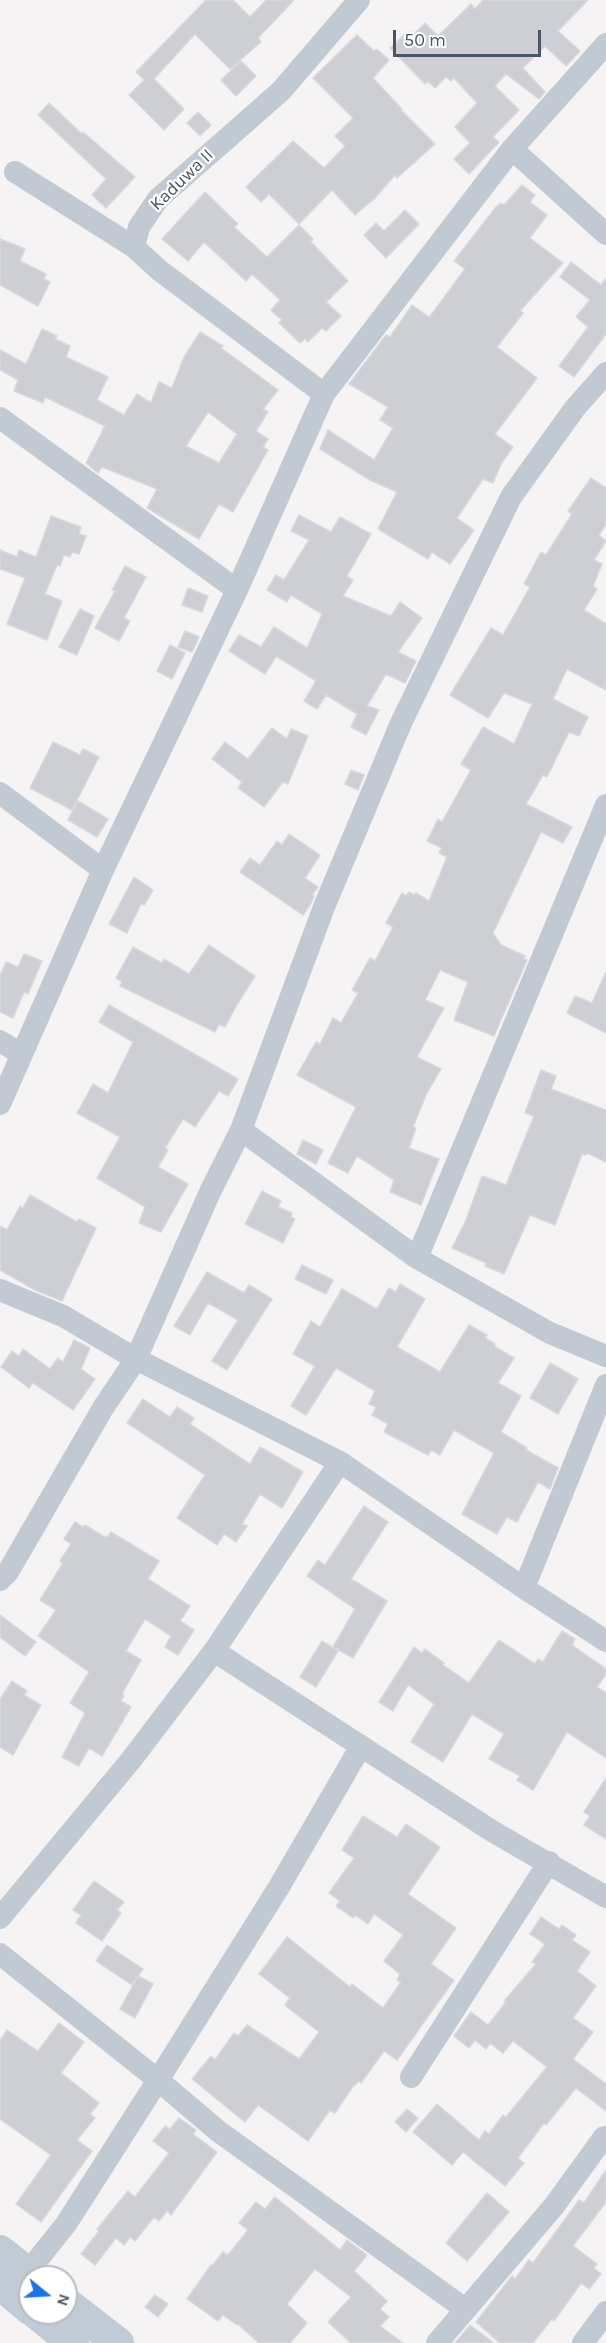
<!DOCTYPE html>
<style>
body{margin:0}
#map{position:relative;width:606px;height:2343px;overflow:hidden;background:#f5f3f3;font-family:Karla,sans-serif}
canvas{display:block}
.north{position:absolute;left:18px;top:2265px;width:60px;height:60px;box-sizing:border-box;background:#fff;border:2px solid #b7bbc0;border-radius:50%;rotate:108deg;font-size:16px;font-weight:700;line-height:24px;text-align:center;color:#4a5661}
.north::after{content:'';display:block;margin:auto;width:21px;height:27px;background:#1a73e8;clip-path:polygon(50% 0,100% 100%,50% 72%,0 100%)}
.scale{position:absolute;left:393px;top:30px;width:148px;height:27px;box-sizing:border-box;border:3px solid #4a5661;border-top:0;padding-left:8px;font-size:18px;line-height:21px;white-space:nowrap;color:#4a5661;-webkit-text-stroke:4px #fff;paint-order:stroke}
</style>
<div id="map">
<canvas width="606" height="2343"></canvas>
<div class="north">N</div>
<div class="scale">50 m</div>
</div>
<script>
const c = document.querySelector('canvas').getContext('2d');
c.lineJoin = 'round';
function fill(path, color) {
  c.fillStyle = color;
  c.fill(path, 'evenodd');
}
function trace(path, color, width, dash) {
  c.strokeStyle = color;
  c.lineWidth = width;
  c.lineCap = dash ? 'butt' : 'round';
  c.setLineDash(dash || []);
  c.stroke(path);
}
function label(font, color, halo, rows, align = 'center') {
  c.font = font + ' Karla,sans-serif';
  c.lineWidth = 4.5;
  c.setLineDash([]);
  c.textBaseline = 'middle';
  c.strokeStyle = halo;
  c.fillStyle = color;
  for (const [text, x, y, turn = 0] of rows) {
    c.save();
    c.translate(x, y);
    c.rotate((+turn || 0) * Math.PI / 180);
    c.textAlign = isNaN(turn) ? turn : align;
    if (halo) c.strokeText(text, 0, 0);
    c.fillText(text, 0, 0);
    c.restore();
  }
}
const building = new Path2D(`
 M206 0H233L250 17 266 0H294L258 38 261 42 230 69 195 34 154 79 184 109 164 130 129 95 144 80 136 72Z
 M483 0H588L558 31 580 51 566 66 545 46 523 68 545 92 539 99 506 74 495 86 519 110 493 137 499 142 469 174 454 159 470 143 455 127 477 103 454 78 451 81 446 77 435 88 428 81 425 84 390 48 405 34 407 36 411 32 413 35 425 23 438 36 471 4 475 9Z
 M357 35 374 51 377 49 389 60 373 78 402 109 401 110 435 144 397 178 395 175 375 198 355 215 332 190 299 224 269 194 261 202 246 187 293 141 324 168 345 146 335 136 353 118 313 78Z
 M241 61 256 76 236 96 221 80Z
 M49 103 82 134 83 132 135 177 106 208 92 195 106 179 38 115Z
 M198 112 211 125 200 136 187 123Z
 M522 185 535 195 530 202 547 215 530 238 563 263 520 311 523 313 497 347 537 378 495 434 513 447 501 464 493 483 483 479 457 518 474 530 450 564 432 552 428 559 378 529 397 492 370 480 320 449 328 430 374 460 393 428 380 420 388 407 349 384 386 335 390 337 412 305 429 317 431 315 465 269 454 261 496 207 501 203 504 205Z
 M205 192 238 224 234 227 267 257 299 225 313 239 311 242 348 281 326 302 341 316 326 331 322 328 308 342 305 339 300 343 279 323 282 320 271 310 280 300 252 274 246 281 204 242 188 261 162 239Z
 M405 210 419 224 386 258 364 235 376 223 384 231Z
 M0 239 25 249 20 261 46 274 44 279 50 282 38 306 0 285Z
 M571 262 601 285 606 278V334L574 377 559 366 588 327 576 317 590 300 560 277Z
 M42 329 57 336 55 339 70 346 66 357 108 377 97 400 124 415 137 394 151 403 159 382 172 388 184 357 200 332 223 346 221 348 278 390 263 409 268 412 256 431 268 439 263 447 268 450 233 512 219 504 199 539 147 508 157 489 102 467 98 473 86 463 105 426 45 397 43 403 14 391 18 380 0 370V350L26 364ZM208 412 237 434 219 463 186 446Z
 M591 478 606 488V524L599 535 606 541 594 560 602 564 593 586 597 589 584 610 606 624V690L567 669 553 699 588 717 579 736 569 732 547 777 543 775 526 804 572 827 563 843 541 832 493 933 501 945 525 956 524 959 527 960 494 1036 454 1020 468 982 440 970 425 1000 444 1008 417 1057 441 1069 426 1095 413 1127 416 1128 409 1148 439 1159 421 1205 390 1192 394 1180 357 1156 348 1173 328 1163 356 1107 297 1075 316 1042 320 1044 333 1018 341 1023 358 993 352 990 370 958 375 961 393 927 386 923 402 893 406 896 409 892 414 895 416 893 429 901 447 857 439 853 442 848 427 841 438 819 442 822 471 770 461 764 483 727 514 744 532 704 504 693 488 718 450 695 491 628 503 635 530 587 524 584 541 552 546 555 572 514 568 511Z
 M299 515 331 532 340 517 371 534 347 576 353 580 343 596 391 616 400 602 422 618 398 652 416 661 405 683 386 674 367 706 379 710 366 735 351 727 357 714 326 695 317 709 304 701 316 681 276 656 265 674 229 651 239 635 261 647 274 627 307 648 322 614 291 595 287 602 267 590 276 575 284 580 309 540 291 531Z
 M51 516 81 527 79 534 86 536 79 554 72 552 70 557 64 555 60 566 57 565 45 594 62 601 47 640 7 624 25 578 0 569V550L17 557 19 550 36 557Z
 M125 566 146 577 124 618 130 621 119 641 95 628 115 591 112 590Z
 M188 588 208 596 202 612 182 605Z
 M80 609 94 616 77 655 59 647Z
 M185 631 199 637 192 652 178 647Z
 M170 645 185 653 172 679 157 671Z
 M272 728 287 739 291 729 308 736 288 784 283 782 264 807 238 788 242 782 212 759 225 742 248 759Z
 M53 742 80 755 83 749 99 757 72 810 30 788Z
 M351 770 364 775 358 790 345 784Z
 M78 801 108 819 97 837 68 820Z
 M289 834 320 855 305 878 318 887 312 895 314 896 311 903 303 915 240 872 250 858 260 865 277 841 282 845Z
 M134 877 153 890 144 905 141 904 127 933 109 924Z
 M209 945 255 976 235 1008 225 1027 219 1024 215 1032 120 986 122 982 116 978 133 947 162 963 164 959 189 974Z
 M24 954 42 961 28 994 24 992 13 1018 0 1012V976L6 962 18 967Z
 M606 972V1033L567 1013 575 996 592 1003Z
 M109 1005 238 1079 228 1096 219 1091 195 1127 183 1119 165 1148 168 1150 158 1167 188 1184 161 1232 139 1223 145 1207 97 1178 120 1137 77 1113 93 1084 108 1093 133 1042 99 1022Z
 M541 1070 556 1076 551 1089 606 1110V1162L587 1153 586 1155 582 1154 555 1225 530 1215 504 1274 485 1266 486 1263 452 1248 466 1220 482 1176 506 1185 534 1116 525 1113Z
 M303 1140 323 1150 316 1164 297 1154Z
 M262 1191 281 1201 278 1207 292 1213 291 1217 295 1219 283 1243 245 1224Z
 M30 1195 77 1222 79 1219 96 1228 62 1301 35 1290 0 1270V1226L7 1230 20 1206 23 1208Z
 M302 1265 333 1280 326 1294 295 1279Z
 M207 1272 244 1293 249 1285 272 1299 227 1370 212 1361 238 1320 208 1303 190 1335 174 1326Z
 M400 1284 425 1299 397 1347 440 1372 469 1325 487 1335 485 1338 495 1344 494 1346 514 1358 498 1383 521 1396 501 1432 527 1448 526 1450 558 1468 550 1489 538 1482 517 1522 507 1517 497 1534 462 1514 494 1453 454 1430 440 1455 431 1450 428 1455 384 1432 388 1424 372 1415 376 1407 369 1404 375 1391 336 1368 306 1415 291 1406 315 1366 293 1354 311 1321 320 1327 342 1289 377 1309 389 1288 396 1292Z
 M74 1340 90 1348 81 1369 95 1379 73 1410 33 1383 29 1388 1 1367 12 1351 19 1356 23 1349 50 1369 58 1358 63 1362Z
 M550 1363 578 1379 558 1414 530 1398Z
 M143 1399 170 1417 177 1407 194 1418 190 1424 250 1464 260 1447 303 1472 282 1508 260 1494 242 1524 247 1526 236 1542 224 1534 217 1545 177 1518 205 1475 127 1423Z
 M364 1506 388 1522 351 1579 387 1601 353 1658 333 1647 355 1609 307 1576 318 1560 325 1565Z
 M75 1522 83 1527 85 1525 103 1536 108 1537 111 1532 159 1561 148 1579 190 1606 180 1621 194 1630 178 1655 165 1647 171 1636 145 1619 126 1651 141 1660 122 1694 124 1695 121 1701 131 1707 102 1756 89 1748 79 1766 62 1757 85 1713 70 1703 89 1672 38 1636 56 1610 40 1600 63 1563 60 1561 71 1544 64 1539Z
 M0 1615 36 1642 25 1656 0 1637Z
 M562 1631 575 1639 572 1645 606 1669V1674L597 1687 606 1693V1758L567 1732 533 1790 517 1780 520 1776 489 1759 504 1734 472 1714 443 1762 411 1742 434 1704 408 1685 393 1711 379 1702 414 1647 422 1653 425 1649 444 1663 443 1665 469 1683 499 1640 535 1664 538 1659 543 1662Z
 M322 1641 338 1651 316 1687 300 1677Z
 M12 1681 27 1691 24 1695 41 1705 13 1755 0 1747V1699Z
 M606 1778V1839L584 1825 590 1816 584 1812Z
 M363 1816 397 1837 406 1824 440 1847 408 1894 456 1928 431 1964 454 1980 397 2060 384 2051 361 2083 359 2081 352 2088 335 2113 330 2110 308 2141 258 2105 245 2122 192 2079 211 2056 215 2060 234 2033 238 2036 247 2025 299 2059 319 2032 285 2005 290 1998 259 1974 287 1937 350 1987 352 1984 383 2008 401 1982 397 1980 400 1974 384 1961 403 1935 374 1914 368 1924 355 1915 353 1918 336 1906 340 1901 329 1893 354 1858 342 1850Z
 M94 1881 124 1902 117 1910 121 1913 102 1941 76 1923 81 1915 73 1910Z
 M541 1917 559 1929 562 1925 576 1935 572 1940 590 1952 577 1971 596 1986 573 2018 593 2032 573 2059 606 2084V2111L576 2088 546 2125 544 2123 518 2158 524 2163 505 2186 463 2152 452 2165 413 2132 437 2104 479 2140 485 2131 489 2134 503 2115 506 2117 547 2067 513 2041 503 2053 490 2043 486 2049 475 2040 469 2048 454 2036 471 2012 488 2025 506 2002 504 2001 536 1964 532 1962 545 1944 530 1934Z
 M107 1945 143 1969 132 1985 96 1961Z
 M138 1976 153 1984 135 2018 120 2009Z
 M59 2023 84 2042 61 2073 99 2103 90 2114 95 2118 77 2140 92 2151 41 2222 16 2204 51 2155 0 2119V2041L7 2030 38 2051Z
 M407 2109 418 2118 406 2132 395 2122Z
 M179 2118 196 2130 193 2134 217 2152 171 2215 167 2211 159 2221 154 2217 135 2241 130 2237 124 2245 116 2238 95 2265 81 2254 99 2231 97 2229 128 2191 135 2197 169 2153 153 2141 165 2126 170 2129Z
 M606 2170V2202L573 2246 597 2264 594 2268 601 2274 589 2289 581 2283 554 2321 552 2319 533 2343H500L476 2322 512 2276 515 2279 529 2260 533 2263 579 2200 584 2203Z
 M487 2193 509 2212 467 2261 446 2243Z
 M275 2197 340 2250 347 2240 367 2255 354 2271 387 2301 380 2309 389 2317 380 2326 403 2343H351L328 2322 351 2297 315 2269 287 2304 307 2323 290 2343H259L238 2324 237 2325 223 2315 218 2321 187 2299 211 2265 212 2266 223 2252 228 2255 248 2230 239 2223 256 2202 265 2209Z
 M155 2295 168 2304 158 2317 145 2307Z
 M470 2325 494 2343H455Z`);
fill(building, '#cdcfd5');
trace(building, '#d7d9de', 1.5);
trace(new Path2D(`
 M512 149 606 234
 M15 172 134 247
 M324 394 159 270 134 247 139 227 158 199 281 91 359 0
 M0 418 237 590
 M0 793 103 870
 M0 1041 21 1054
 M0 1104 103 870 237 590 324 394 512 149 606 44
 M241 1130 417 1258 550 1333 606 1356
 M417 1258 606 805
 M0 1290 63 1316 136 1359 340 1462 524 1588 606 1641
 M0 1580 8 1572 103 1408 136 1359 210 1192 241 1130 324 907 401 723 511 497 575 408 606 373
 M524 1588 606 1385
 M214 1651 492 1831 606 1897
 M0 1918 131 1760 214 1651 340 1462
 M0 1954 158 2080 218 2131 465 2309
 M411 2077 549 1862
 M27 2273 66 2224 158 2080 279 1887 361 1746
 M437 2343 554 2206 604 2137
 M583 2343 606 2312`), '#c1cad2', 22);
trace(new Path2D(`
 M0 2251 33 2277
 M0 2284 30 2309
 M66 2303 118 2343
 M36 2313 73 2343`), '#c1cbd6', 32);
label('18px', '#4a5661', '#fff', [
 ["Kaduwa II",182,180,-44]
]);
</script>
